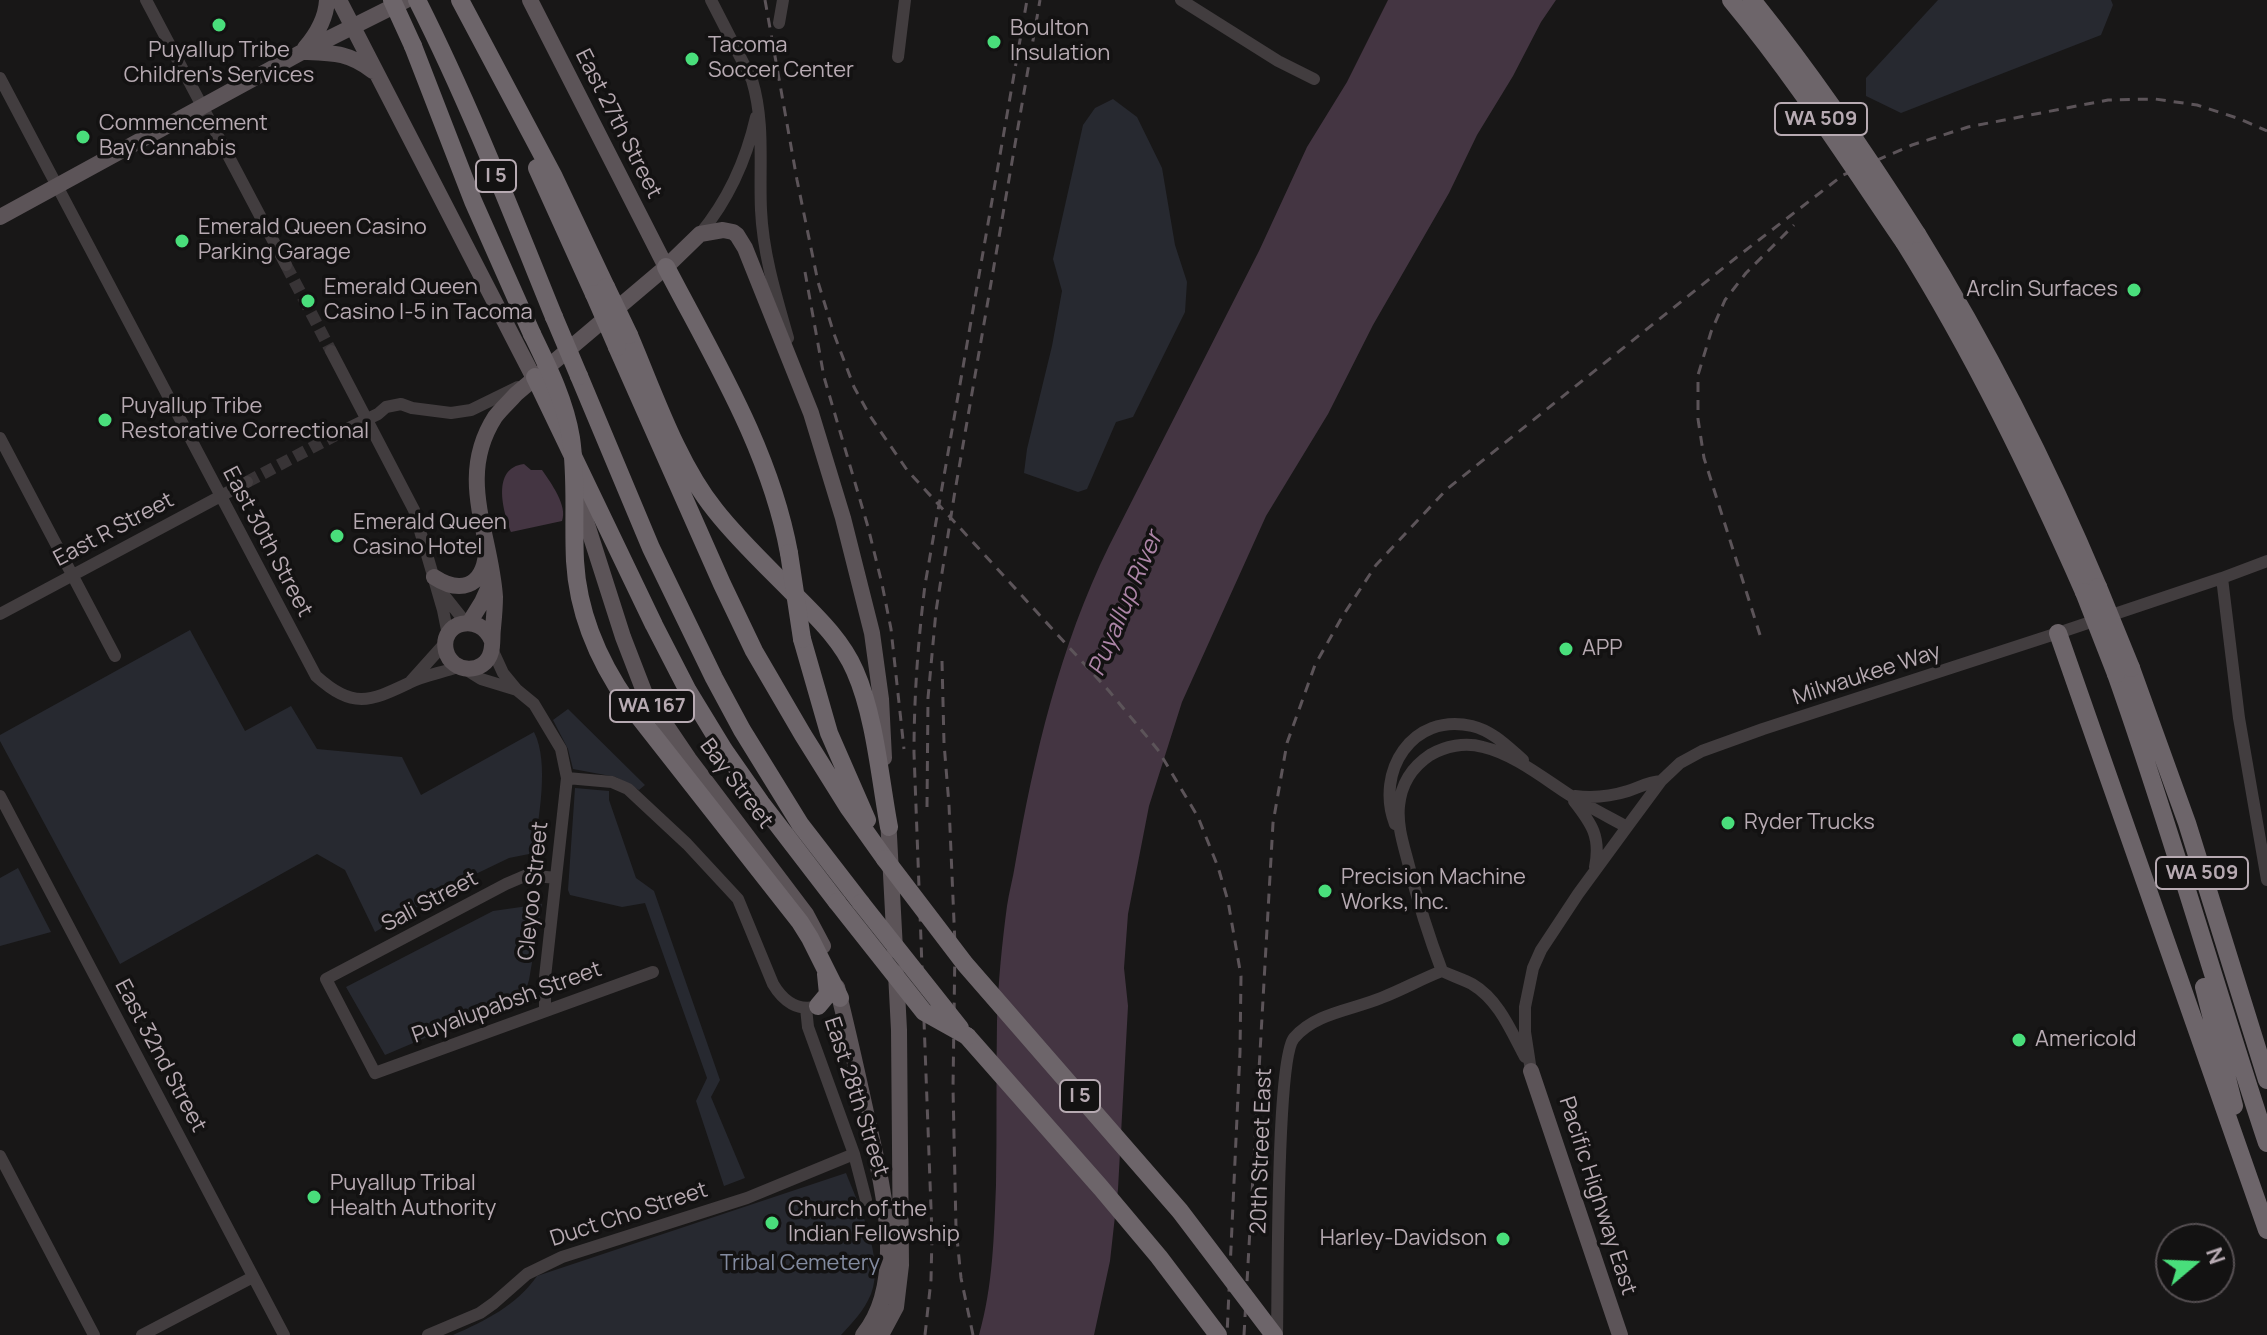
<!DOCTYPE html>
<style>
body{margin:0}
#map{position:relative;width:2267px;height:1335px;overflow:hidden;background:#181717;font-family:Manrope,sans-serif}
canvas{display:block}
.north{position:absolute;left:2155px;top:1223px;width:80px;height:80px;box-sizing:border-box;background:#131212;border:2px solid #554f52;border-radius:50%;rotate:71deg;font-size:22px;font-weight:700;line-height:32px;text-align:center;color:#b7aab2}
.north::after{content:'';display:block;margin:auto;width:28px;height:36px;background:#49de7b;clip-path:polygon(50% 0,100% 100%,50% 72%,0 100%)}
</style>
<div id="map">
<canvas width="2267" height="1335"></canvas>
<div class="north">N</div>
</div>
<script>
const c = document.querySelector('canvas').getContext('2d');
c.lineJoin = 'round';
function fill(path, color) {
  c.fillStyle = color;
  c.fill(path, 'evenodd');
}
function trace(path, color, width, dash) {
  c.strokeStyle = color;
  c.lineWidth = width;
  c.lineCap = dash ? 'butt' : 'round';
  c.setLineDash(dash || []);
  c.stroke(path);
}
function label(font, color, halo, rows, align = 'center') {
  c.font = font + ' Manrope,sans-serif';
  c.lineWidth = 7;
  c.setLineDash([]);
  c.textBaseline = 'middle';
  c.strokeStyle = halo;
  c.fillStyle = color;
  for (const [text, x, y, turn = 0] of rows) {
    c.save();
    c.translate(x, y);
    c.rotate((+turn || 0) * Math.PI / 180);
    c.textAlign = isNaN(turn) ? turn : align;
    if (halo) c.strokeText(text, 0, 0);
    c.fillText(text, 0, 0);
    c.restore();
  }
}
fill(new Path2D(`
 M1938 0H2111L2113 5 2101 35 1901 113 1866 96V78Z
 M1113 99 1137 117 1162 168 1175 245 1187 282 1185 312 1133 417 1116 422 1087 489 1078 492 1024 473 1027 449 1052 346 1062 291 1053 259 1083 125 1095 108Z
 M190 630 245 731 291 706 317 749 402 757 421 795 534 732C550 763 538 819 534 853L509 858 457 883 375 932 345 870 317 854 120 964 0 741V735Z
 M568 709 645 785 639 790 616 777 573 769 568 749 553 720Z
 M575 788 609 791V800L636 878 654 891 720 1080 711 1097 745 1178 724 1186 696 1101 707 1078 645 903 622 907 570 895 568 890Z
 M18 868 51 932 0 946V878Z
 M542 904 529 980 524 996 385 1055 346 987 493 911Z
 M846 1173C859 1206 885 1259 871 1294 864 1311 853 1322 841 1335H453C485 1321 517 1305 537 1276Z`), '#272930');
fill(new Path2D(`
 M1388 0H1556L1541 22 1513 76 1477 135 1449 193 1373 325 1328 414 1266 516 1182 702 1149 806 1128 914 1124 968 1128 1006 1118 1189 1110 1261 1094 1335H979C993 1286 994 1236 996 1185 997 1130 996 1076 997 1021 998 984 1002 943 1007 906 1009 892 1013 878 1015 865 1034 755 1060 646 1109 546L1259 251 1307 147 1347 82Z
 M524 464 531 470H542C551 483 568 506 562 521L511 532C503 511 491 468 524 464Z`), '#443542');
trace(new Path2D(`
 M286 265 331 351
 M247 482 349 428`), '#383436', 12, [12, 6]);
trace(new Path2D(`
 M146 0 286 265
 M711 0 752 80C765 123 759 166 761 210 763 254 776 296 788 338
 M1181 0 1278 61 1314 79
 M779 23 783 0
 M898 57 905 0
 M0 78 316 676C353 709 369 702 409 683 424 675 442 673 458 667
 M700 234C728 200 746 161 756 117
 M331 351 414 510 443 610 448 635
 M349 428 378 414 386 407 401 404 412 408 451 413 471 410 518 387
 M0 438 115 656
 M2222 578 2239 718 2267 880
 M443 594 466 623
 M0 614 247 482
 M492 649 503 673 517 690
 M465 669 481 679 517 690 534 704 561 749 567 778 545 977V1010
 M411 681 446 642
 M567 778 612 782 628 789 687 844 738 899 773 984C783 1001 798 1012 818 1006
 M0 796 284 1335
 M1575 796C1592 798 1612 796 1628 791 1640 787 1648 782 1661 781
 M1574 801C1592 824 1601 837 1595 867
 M1395 824C1375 772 1412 712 1472 726 1493 731 1508 747 1523 760
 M556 878 527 875 506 884 326 979 375 1073 653 972
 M806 1008 808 1027 854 1154 866 1200
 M1525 1057C1511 1031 1499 1000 1472 984 1463 979 1452 976 1442 971 1429 937 1418 902 1409 866 1404 846 1397 827 1399 806 1401 785 1412 767 1430 755 1445 746 1465 742 1483 747 1513 754 1542 777 1568 794 1587 806 1607 816 1627 827
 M1531 1071 1525 1032V1007L1533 968 1541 950 1578 894 1627 827 1661 781 1680 763 1702 751 1763 729 2058 633 2222 578 2267 561
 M0 1156 94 1335
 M142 1335 253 1277
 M428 1335 480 1313 494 1303 527 1274 562 1257 747 1198 854 1154
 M1277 1335C1278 1293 1276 1059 1294 1038 1315 1013 1352 1010 1381 998 1402 990 1421 979 1442 971`), '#423d3f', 12);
trace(new Path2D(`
 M339 0 538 386
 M530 0 666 267
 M305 48C317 34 326 19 327 0
 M305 52C335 53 349 53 373 71
 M0 217 302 52 406 0
 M576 490 623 637 645 694 689 759 806 914 823 946
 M434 577C460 594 482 587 486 555
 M469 623 482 602 491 582
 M492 641C480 611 439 622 446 651 452 674 485 675 491 652 493 645 492 635 493 628 494 618 495 607 495 597 491 533 456 478 495 417 501 409 509 402 516 394L666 267 700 234 723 230 733 232 737 235 745 248 811 413 843 518 872 633 881 699 884 758
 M888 817 895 950
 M837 987C847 1027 856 1067 865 1108 879 1173 910 1278 863 1335
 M1531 1071 1620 1335
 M881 1335 896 1307 901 1265 899 1030 896 973`), '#5c5458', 16);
trace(new Path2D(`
 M417 0C469 103 511 211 554 317
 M460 0 554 177 606 287
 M413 46 473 201 532 334
 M537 168 594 294
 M1917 234C1988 349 2046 463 2098 587
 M1904 242C1974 354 2031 472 2084 592
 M666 267C714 359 770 450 789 553
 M629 335C653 391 677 463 715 510 740 542 771 570 799 599 821 621 843 643 855 671 875 716 880 779 889 827
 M617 347 722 584 754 651 803 735 848 807 885 859
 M579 376 651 548 714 678 742 730 800 824 861 903
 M535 377 654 625 688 691 724 750 761 803 837 902
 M2058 633 2267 1230
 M802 639 829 733 867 820
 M2131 668 2187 823 2267 1080
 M2116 674C2171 829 2215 987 2267 1143
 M628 703 800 922 810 938 840 998
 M2204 987 2234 1106
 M818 1006 828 994 826 974
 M967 1036 1101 1188 1159 1257 1218 1335`), '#6d656a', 18);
trace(new Path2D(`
 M765 0 797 180 818 282 834 334 854 387 870 416 907 470 1109 691 1158 750 1198 817 1218 867 1228 901 1241 976 1240 1052 1227 1335
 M805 272 824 377 868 527 882 584 891 629 904 749
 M1760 635 1704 458 1698 419V375L1711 332 1725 300 1746 273 1794 225
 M942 661 944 743 949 805 955 945 953 1088 956 1228 961 1278 973 1335
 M927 807 928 698 936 611 954 497 1040 0
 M925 1335 931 1280 932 1235 914 753C914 697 918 641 925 585L1027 0
 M1244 1335 1273 823 1287 743 1315 665 1342 617 1376 565 1447 489 1737 257 1843 175 1912 145 1968 127 2108 100 2155 99 2197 105 2240 119 2267 131`), '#5c5459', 3, [10, 8]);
trace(new Path2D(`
 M392 0 413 46
 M1731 0C1795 77 1848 160 1904 242
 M1752 0C1812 74 1866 154 1917 234
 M606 287 629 335
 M594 294 617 347
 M554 317 579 376
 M532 334C548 367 565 401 571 438 577 478 573 520 575 561 578 614 598 660 628 703
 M789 553 802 639
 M2098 587 2131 668
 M2084 592 2116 674
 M885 859 965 964 1180 1211 1274 1335
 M837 902 924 1012 967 1036
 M861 903 960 1028`), '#6d656a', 18);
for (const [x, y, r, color] of [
 [219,25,8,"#49de7b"],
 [994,42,8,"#49de7b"],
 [692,59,8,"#49de7b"],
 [83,137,8,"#49de7b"],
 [182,241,8,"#49de7b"],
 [2134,290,8,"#49de7b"],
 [308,301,8,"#49de7b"],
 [105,420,8,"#49de7b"],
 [337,536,8,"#49de7b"],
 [1566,649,8,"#49de7b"],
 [1728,823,8,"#49de7b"],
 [1325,891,8,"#49de7b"],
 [2019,1040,8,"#49de7b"],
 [314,1197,8,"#49de7b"],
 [772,1223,8,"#49de7b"],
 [1503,1239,8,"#49de7b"]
]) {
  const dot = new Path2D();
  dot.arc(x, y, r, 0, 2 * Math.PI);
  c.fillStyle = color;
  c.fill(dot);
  trace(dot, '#131212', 3);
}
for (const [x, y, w] of [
 [1821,119,92],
 [496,176,40],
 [652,706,84],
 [2202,873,92],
 [1080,1096,40]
]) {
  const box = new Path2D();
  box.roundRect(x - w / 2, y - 16, w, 32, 6);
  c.fillStyle = '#131212';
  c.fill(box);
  trace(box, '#b7aab2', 2);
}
label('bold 20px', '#b7aab2', null, [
 ["WA 509",1821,119],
 ["I 5",496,176],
 ["WA 167",652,706],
 ["WA 509",2202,873],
 ["I 5",1080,1096]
]);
label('22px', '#b7aab2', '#131212', [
 ["Boulton",1010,29],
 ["Insulation",1010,54],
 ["Tacoma",708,46],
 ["Soccer Center",708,71],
 ["Puyallup Tribe",219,51,"center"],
 ["Children's Services",219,76,"center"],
 ["Commencement",99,124],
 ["Bay Cannabis",99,149],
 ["Emerald Queen Casino",198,228],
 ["Parking Garage",198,253],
 ["Emerald Queen",324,288],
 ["Casino I-5 in Tacoma",324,313],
 ["Arclin Surfaces",2118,290,"right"],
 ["Puyallup Tribe",121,407],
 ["Restorative Correctional",121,432],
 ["Emerald Queen",353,523],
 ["Casino Hotel",353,548],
 ["APP",1582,649],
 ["Ryder Trucks",1744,823],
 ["Precision Machine",1341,878],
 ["Works, Inc.",1341,903],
 ["Americold",2035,1040],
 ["Puyallup Tribal",330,1184],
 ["Health Authority",330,1209],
 ["Church of the",788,1210],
 ["Indian Fellowship",788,1235],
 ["Harley-Davidson",1487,1239,"right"]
], 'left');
label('22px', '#b7aab2', '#131212', [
 ["East 27th Street",618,124,63],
 ["East R Street",114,530,-28],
 ["East 30th Street",267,542,62],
 ["Milwaukee Way",1867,675,-18],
 ["Bay Street",736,784,53],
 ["Cleyoo Street",534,891,-84],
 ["Sali Street",430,902,-28],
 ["Puyalupabsh Street",507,1003,-20],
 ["East 32nd Street",160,1056,62],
 ["East 28th Street",856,1097,72],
 ["20th Street East",1262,1151,-88],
 ["Pacific Highway East",1597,1196,72],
 ["Duct Cho Street",629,1215,-18]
]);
label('22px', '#838ba0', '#131212', [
 ["Tribal Cemetery",800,1264]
]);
label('italic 24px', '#ae85a8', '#131212', [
 ["Puyallup River",1126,604,-67]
]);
</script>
